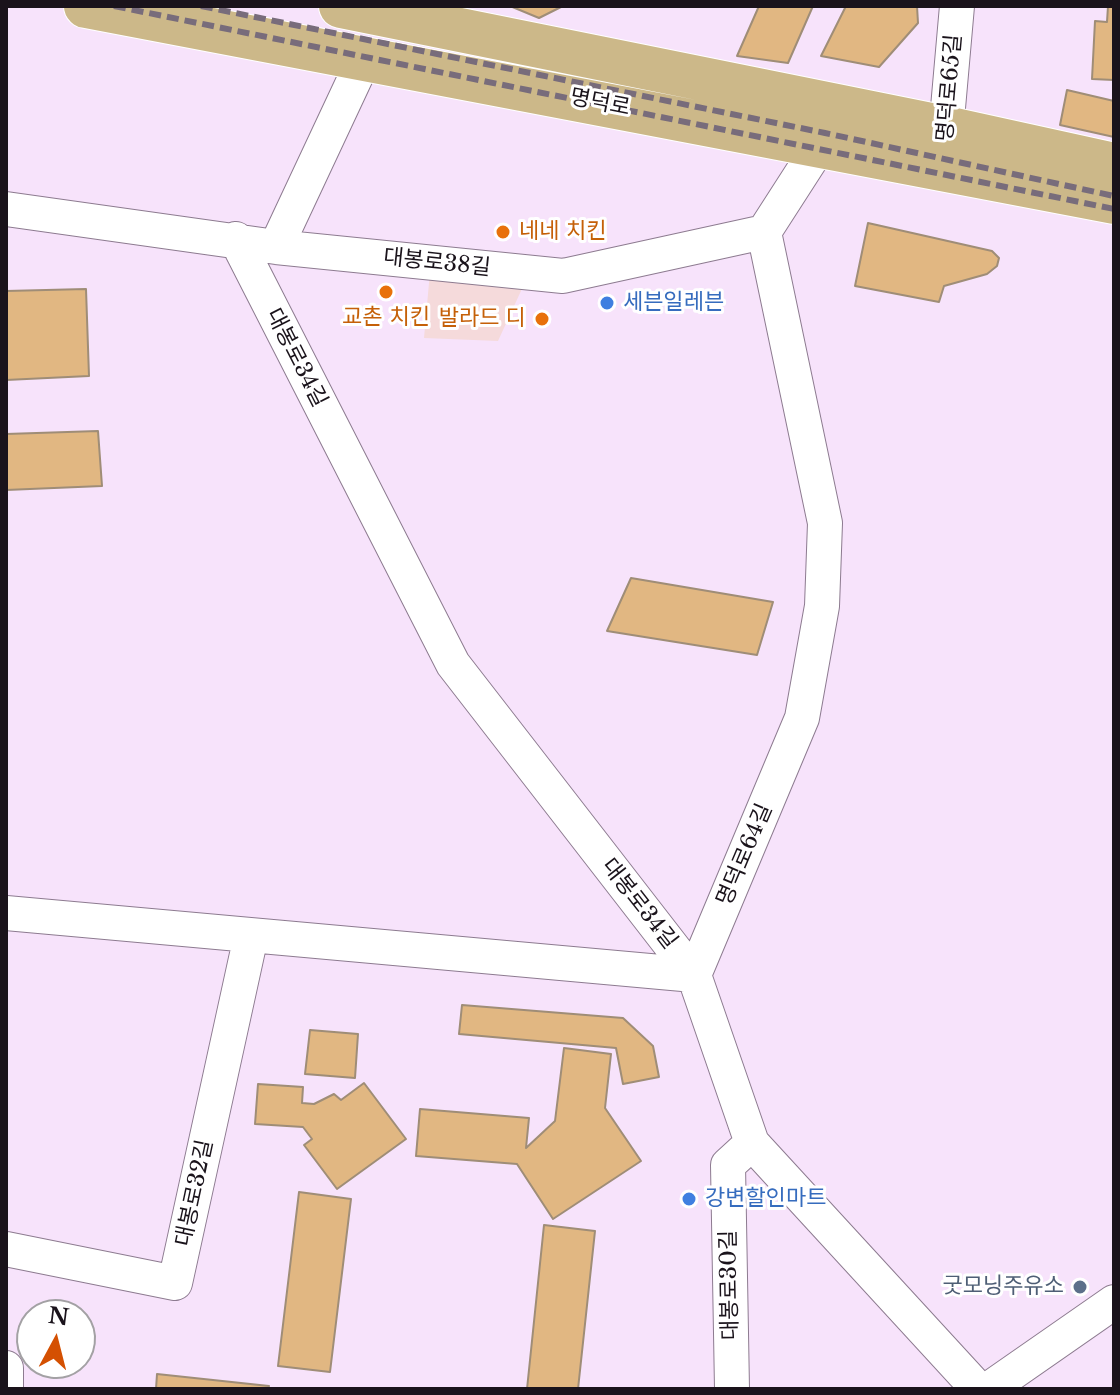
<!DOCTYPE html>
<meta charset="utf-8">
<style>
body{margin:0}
#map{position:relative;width:1120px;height:1395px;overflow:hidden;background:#f7e3fb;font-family:"Libre Baskerville",serif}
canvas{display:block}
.frame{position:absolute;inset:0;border:8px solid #1a131b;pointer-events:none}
.north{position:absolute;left:16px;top:1299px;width:80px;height:80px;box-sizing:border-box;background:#fff;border:2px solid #a3a1a4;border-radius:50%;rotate:7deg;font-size:22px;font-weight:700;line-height:32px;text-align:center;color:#1a131b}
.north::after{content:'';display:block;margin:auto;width:28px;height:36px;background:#d45002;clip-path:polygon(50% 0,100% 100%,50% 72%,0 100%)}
</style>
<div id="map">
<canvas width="1120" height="1395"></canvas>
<div class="frame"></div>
<div class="north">N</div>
</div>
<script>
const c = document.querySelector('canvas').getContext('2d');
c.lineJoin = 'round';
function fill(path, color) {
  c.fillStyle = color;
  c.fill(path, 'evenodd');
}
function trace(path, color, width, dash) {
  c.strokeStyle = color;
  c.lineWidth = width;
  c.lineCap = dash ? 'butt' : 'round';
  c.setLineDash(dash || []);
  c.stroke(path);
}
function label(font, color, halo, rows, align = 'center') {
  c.font = font + ' "Libre Baskerville","Noto Sans KR",serif';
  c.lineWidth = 6;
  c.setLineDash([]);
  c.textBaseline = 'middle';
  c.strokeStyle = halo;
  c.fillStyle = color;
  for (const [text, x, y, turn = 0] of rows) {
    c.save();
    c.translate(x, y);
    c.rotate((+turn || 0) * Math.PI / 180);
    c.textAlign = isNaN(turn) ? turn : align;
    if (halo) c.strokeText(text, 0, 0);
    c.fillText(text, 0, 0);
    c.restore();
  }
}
fill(new Path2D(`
 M430 272 526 280 498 341 424 338Z`), '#f5dadb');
const building = new Path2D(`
 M510 6H563L539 18Z
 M759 6H813L788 63 737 56Z
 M846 6H917L918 23 879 67 821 56Z
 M1108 6H1114V80L1092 79 1095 21 1107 22Z
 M1067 90 1114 101V137L1060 125Z
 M868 223 992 251 999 258 997 266 987 274 944 286 939 302 855 286Z
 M86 289 89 376 6 380V291Z
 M98 431 102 486 6 490V434Z
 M631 578 773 602 757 655 607 631Z
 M462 1005 623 1018 653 1046 659 1077 623 1084 616 1048 459 1034Z
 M310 1030 358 1034 355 1078 305 1074Z
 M564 1048 611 1054 605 1108 641 1161 553 1219 517 1164 416 1156 420 1109 529 1118 526 1148 555 1121Z
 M364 1083 406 1139 337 1189 304 1145 312 1139 303 1127 255 1124 258 1084 303 1087 302 1103 314 1104 334 1094 341 1100Z
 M299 1192 351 1199 330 1372 278 1366Z
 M544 1225 595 1231 578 1389H527Z
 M157 1374 269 1386 268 1389H156Z`);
fill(building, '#e1b782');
trace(building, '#9f8d77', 2);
const minor = new Path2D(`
 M944 153 957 6
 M6 209 276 247 563 276 764 232 820 145
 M236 239 453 664 694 975 752 1143 978 1389
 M276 247 365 57
 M6 913 694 975
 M694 975 802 718 822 606 825 523 764 232
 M6 1249 175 1283 251 936
 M6 1368V1389
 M732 1389 728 1165 752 1143
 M989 1389 1114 1302`);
const major = new Path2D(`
 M86 6 1114 202
 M341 6 946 128 1114 165`);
trace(minor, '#8d7b90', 36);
trace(major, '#fff', 46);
trace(minor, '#fff', 34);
trace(major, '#ccb889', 44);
trace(new Path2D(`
 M114 6 1114 209
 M201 6 825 133 1114 196`), '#786c7b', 6, [12, 6]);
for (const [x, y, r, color] of [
 [503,232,8,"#e8710a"],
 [386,292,8,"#e8710a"],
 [607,303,8,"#3f7fe0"],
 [542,319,8,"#e8710a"],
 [689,1199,8,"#3f7fe0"],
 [1080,1287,8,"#5c6f8a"]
]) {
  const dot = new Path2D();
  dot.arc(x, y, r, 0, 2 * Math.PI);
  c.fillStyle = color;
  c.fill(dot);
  trace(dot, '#fff', 3);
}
label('22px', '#1a131b', '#fff', [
 ["명덕로65길",950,88,-85],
 ["명덕로",600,103,11],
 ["대봉로38길",437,263,6],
 ["대봉로34길",296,358,63],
 ["명덕로64길",745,855,-67],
 ["대봉로34길",639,904,52],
 ["대봉로32길",195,1193,-78],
 ["대봉로30길",730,1285,-91]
]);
label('22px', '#c56008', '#fff', [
 ["네네 치킨",519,232],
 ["교촌 치킨",386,318,"center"],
 ["발라드 디",526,319,"right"]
], 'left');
label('22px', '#366cbe', '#fff', [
 ["세븐일레븐",623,303],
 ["강변할인마트",705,1199]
], 'left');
label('22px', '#4e5e75', '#fff', [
 ["굿모닝주유소",1064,1287]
], 'right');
</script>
